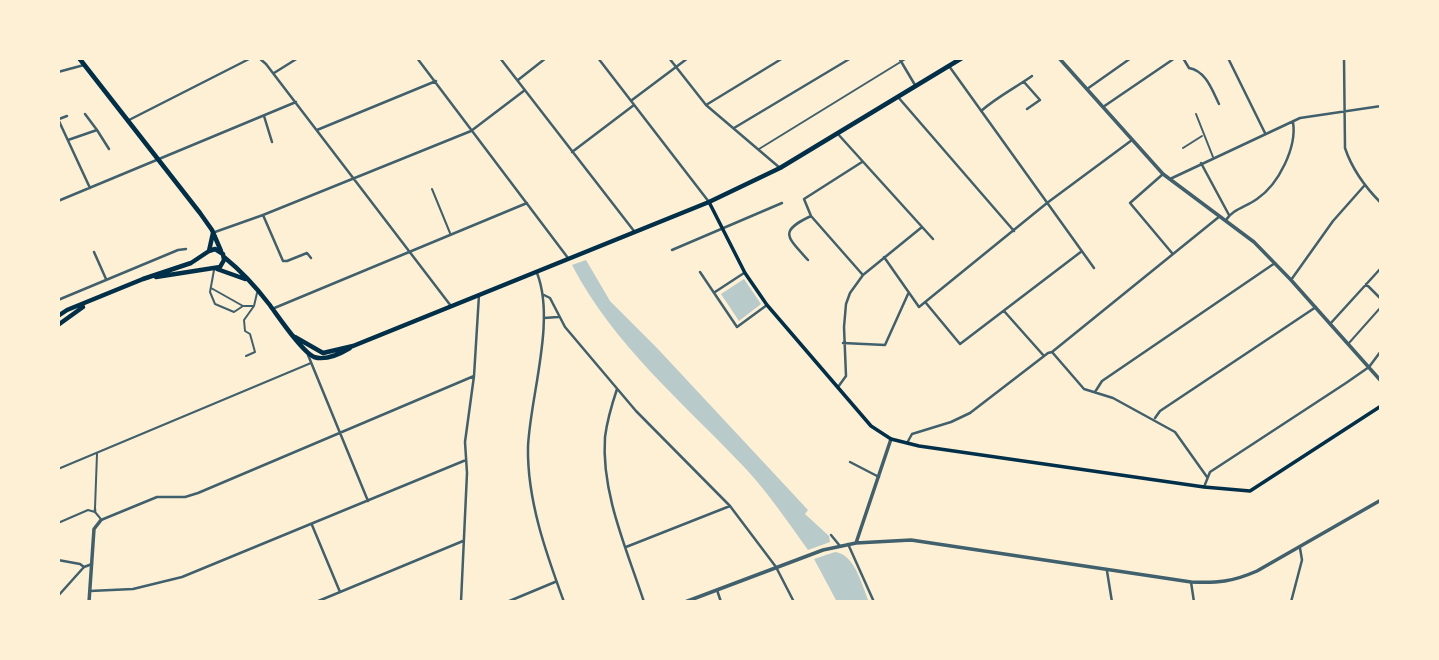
<!DOCTYPE html>
<style>
body{margin:0}
#map{position:relative;width:1439px;height:660px;overflow:hidden;background:#fdf0d5;font-family:"Zilla Slab",serif}
canvas{display:block}
.frame{position:absolute;inset:0;border:60px solid #fdf0d5;pointer-events:none}
</style>
<div id="map">
<canvas width="1439" height="660"></canvas>
<div class="frame"></div>
</div>
<script>
const c = document.querySelector('canvas').getContext('2d');
c.lineJoin = 'round';
function fill(path, color) {
  c.fillStyle = color;
  c.fill(path, 'evenodd');
}
function trace(path, color, width, dash) {
  c.strokeStyle = color;
  c.lineWidth = width;
  c.lineCap = dash ? 'butt' : 'round';
  c.setLineDash(dash || []);
  c.stroke(path);
}
fill(new Path2D(`
 M586 260 610 301 657 348 808 510 805 514 829 536 830 542 808 550C788 522 769 494 746 469 684 403 614 346 572 265Z
 M744 279 761 304 739 321 721 294Z
 M835 552C855 554 862 586 869 602H837L814 559Z`), '#b9caca');
trace(new Path2D(`
 M1196 114 1213 157
 M1183 148 1202 136
 M759 149 907 58
 M432 189 450 233
 M214 270 210 292 215 304 234 312 243 306
 M211 288 243 306H253
 M1349 343 1381 307
 M246 356 255 352 250 334 245 331 244 320 254 306 257 293
 M58 523 88 510 95 512 100 518`), '#3f606c', 2);
trace(new Path2D(`
 M58 469 311 363
 M95 508 97 454`), '#3f606c', 2);
trace(new Path2D(`
 M259 58 266 64 451 306
 M417 58 568 258
 M500 58 634 231
 M598 58 709 202
 M669 58 706 105 780 168
 M899 58 915 85
 M1183 58 1189 68C1206 71 1212 90 1219 104
 M1228 58 1265 133
 M1344 58 1345 148C1352 169 1365 187 1381 203
 M949 66 1094 268
 M58 72 84 65
 M274 73 298 58
 M518 80 546 58
 M1024 82 1040 100 1027 109
 M1087 89 1131 58
 M898 97 1014 231
 M632 100 688 58
 M706 105 783 58
 M1103 107 1175 58
 M981 111C997 97 1015 88 1032 76
 M85 114 97 130
 M264 116 272 142
 M58 119 90 188
 M59 119 67 116
 M129 120 251 58
 M734 128 851 58
 M317 130 436 81
 M837 133 933 239
 M68 140 97 130 109 149
 M572 152 634 105
 M862 162 804 199 811 216 862 274
 M1201 163 1229 215
 M1163 174 1130 203 1172 253
 M1170 179 1300 118 1381 106
 M58 201 296 102
 M263 215 283 261H287L307 253 311 258
 M1226 220C1233 209 1246 207 1257 199 1279 184 1297 147 1293 122
 M215 232 263 215 471 131 525 90
 M672 250 782 203
 M94 252 106 279
 M884 257 919 307 1047 203 1132 140
 M808 260C786 236 779 231 811 216
 M700 272 737 327 767 305
 M537 273C556 321 530 397 528 447 527 500 546 553 564 602
 M1291 280 1333 221 1364 186
 M1366 284 1381 299
 M715 292 744 273
 M544 295 550 298 565 327 636 411 730 506 776 567 794 602
 M58 300 178 250 186 249
 M926 303 960 344 1082 251
 M272 309 527 203
 M1004 311 1044 356
 M544 318 558 317
 M1330 324 1381 268
 M843 343 885 345 908 294
 M1052 352 1084 389 1113 398 1175 432 1207 477
 M308 355 368 501
 M838 387 846 376 844 327 846 304 850 293 863 275 922 227
 M617 389C612 404 607 421 605 437 601 493 627 550 644 602
 M1095 392 1102 381 1275 263
 M1155 418 1160 411 1316 307
 M907 443 912 434 951 422 970 413 1048 353 1052 352 1220 216
 M850 462 879 477
 M1204 487 1210 472 1346 383 1369 367 1381 351
 M95 512V509
 M101 520 157 497H185L198 493 474 376
 M312 525 340 592
 M831 535 840 546
 M848 544 874 602
 M626 547 730 506
 M58 560 80 564 84 567
 M1107 571 1112 602
 M1191 582 1194 602
 M717 590 721 602
 M90 591 133 589 182 577 466 460
 M58 596 84 567 92 564
 M316 602 463 541
 M461 602 467 473 465 442 474 376 479 295
 M507 602 555 582
 M1291 602 1302 560 1300 548`), '#3f606c', 2.5);
trace(new Path2D(`
 M1059 58 1163 174 1254 242 1291 280 1381 381
 M856 543 891 439
 M89 602 94 529 101 520
 M685 602 823 550 856 543 911 540 1191 582C1218 583 1232 582 1257 571L1381 500`), '#3f606c', 3.5);
trace(new Path2D(`
 M709 202 745 273 767 305 871 426 891 439 919 446 1204 487 1250 491 1381 406`), '#003049', 3.5);
trace(new Path2D(`
 M79 58 200 213 212 230 221 251
 M224 257C240 270 256 287 269 304 278 316 302 352 314 357 326 361 340 354 350 348
 M217 269 245 279
 M156 277 220 267 224 260 223 254 215 249 209 251
 M58 316 67 310 143 279 191 263 209 251 213 233
 M58 325 83 307
 M295 337 323 353 353 346 709 202 780 168 962 58`), '#003049', 4.5);
</script>
